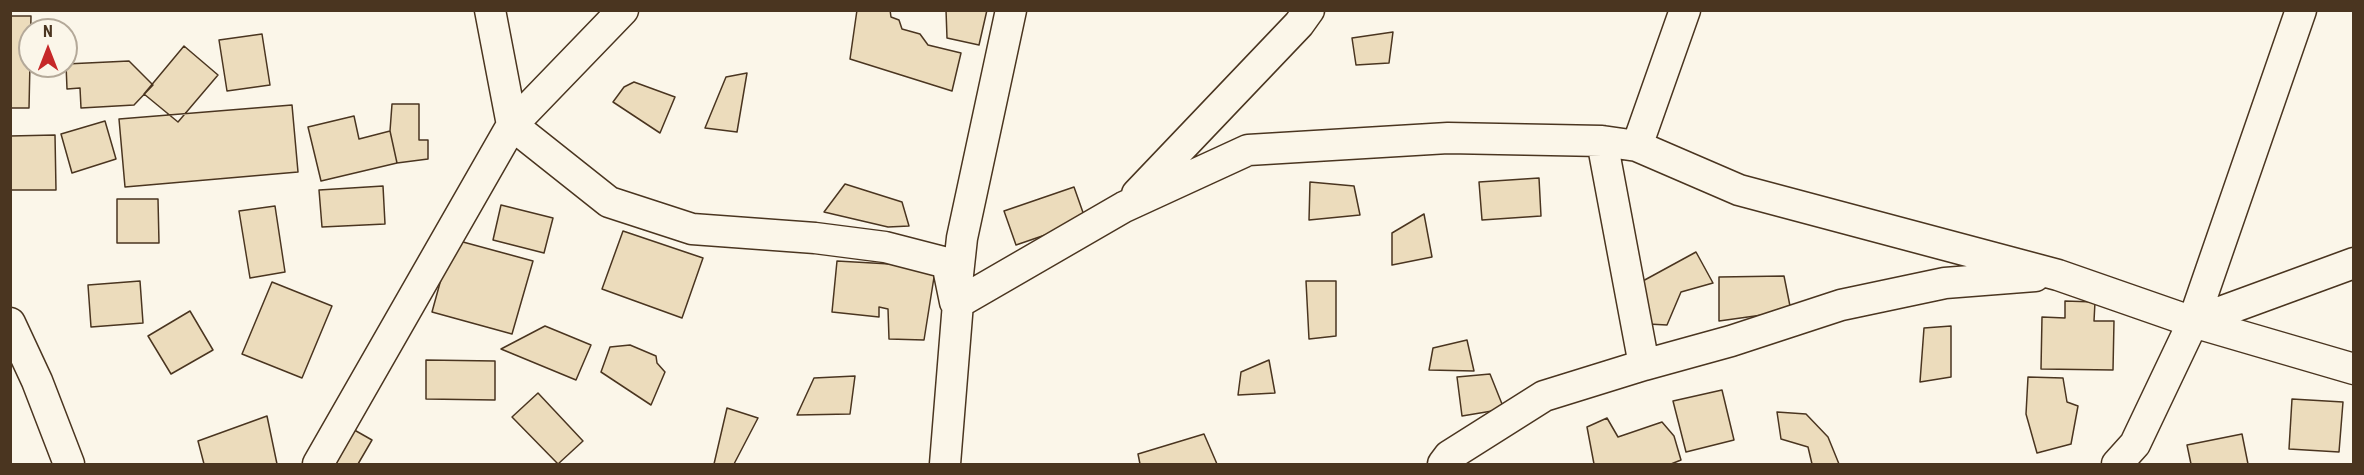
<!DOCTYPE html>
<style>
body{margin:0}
#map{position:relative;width:2364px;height:475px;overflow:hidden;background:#fbf6e9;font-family:"Roboto Condensed",sans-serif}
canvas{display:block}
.frame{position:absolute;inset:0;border:12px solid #4a3520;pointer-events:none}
.north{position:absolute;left:18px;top:18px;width:60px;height:60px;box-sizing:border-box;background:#fbf6e9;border:2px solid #b4a999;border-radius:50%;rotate:0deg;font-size:16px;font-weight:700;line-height:24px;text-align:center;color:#4a3520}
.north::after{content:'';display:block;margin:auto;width:21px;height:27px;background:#c62828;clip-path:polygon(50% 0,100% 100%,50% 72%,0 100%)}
</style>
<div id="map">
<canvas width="2364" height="475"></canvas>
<div class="frame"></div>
<div class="north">N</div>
</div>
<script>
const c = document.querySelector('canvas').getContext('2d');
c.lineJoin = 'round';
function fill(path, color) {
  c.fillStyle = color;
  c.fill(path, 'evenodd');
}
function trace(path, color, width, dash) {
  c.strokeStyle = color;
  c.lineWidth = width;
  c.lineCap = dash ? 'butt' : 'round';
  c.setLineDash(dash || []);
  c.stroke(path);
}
const building = new Path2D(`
 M857 10H890L891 17 899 20 902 29 920 34 928 45 961 53 952 91 850 59Z
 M946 10H987L979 45 947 38Z
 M10 16H31L29 108H10Z
 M1393 32 1389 63 1356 65 1352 38Z
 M262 34 270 85 227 91 219 40Z
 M184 46 218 75 178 122 144 94Z
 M129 61 153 85 134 105 81 108 80 88 67 89 66 64Z
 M747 73 737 132 705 128 726 77Z
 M634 82 675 97 660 133 613 102 624 87Z
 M392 104H419V140H428V159L397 163 390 131Z
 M292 105 298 172 125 187 119 119Z
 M354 116 359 139 390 131 397 163 321 181 308 127Z
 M105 121 116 159 72 173 61 134Z
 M55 135 56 190H10V136Z
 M1539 178 1541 216 1482 220 1479 182Z
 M1310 182 1354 186 1360 215 1309 220Z
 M845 184 902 202 909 226 888 227 824 212Z
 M383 186 385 224 322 227 319 190Z
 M1074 187 1086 221 1016 245 1004 211Z
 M117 199H158L159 243H117Z
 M501 205 553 218 544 253 493 240Z
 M275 206 285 272 250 278 239 211Z
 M1424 214 1432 257 1392 265V233Z
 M623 231 703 258 682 318 602 289Z
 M452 239 533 261 512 334 432 312Z
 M1696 252 1713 283 1681 292 1667 325 1648 324 1641 282Z
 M837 261 890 264 935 271 924 340 889 339 888 309 879 307V317L832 312Z
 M1784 276 1791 311 1719 321V277Z
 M140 281 143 323 91 327 88 285Z
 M1306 281H1336V336L1309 339Z
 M272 282 332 306 302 378 242 354Z
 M2065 301 2095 302 2094 321H2114L2113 370 2041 369 2042 317 2065 318Z
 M190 311 213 350 171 374 148 336Z
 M545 326 591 345 576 380 501 349Z
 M1951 326V377L1920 382 1924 328Z
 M1467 340 1474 371 1429 370 1433 348Z
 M630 345 656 356 657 363 665 372 651 405 601 372 610 347Z
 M426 360 495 361V400L426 399Z
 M1269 360 1275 393 1238 395 1241 372Z
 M1490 374 1504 409 1462 416 1457 377Z
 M855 376 850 414 797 415 814 378Z
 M2028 377 2063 378 2067 402 2078 406 2071 444 2037 453 2026 414Z
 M1722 390 1734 440 1686 452 1673 401Z
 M538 393 583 441 558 464 512 417Z
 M2292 399 2343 402 2339 452 2289 449Z
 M727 408 758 418 734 464H714Z
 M1777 412 1806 414 1828 437 1839 464H1812L1808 447 1781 439Z
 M267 416 277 464H204L198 441Z
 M1607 418 1618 437 1662 422 1674 436 1681 460 1671 464H1594L1587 427Z
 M342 423 372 440 358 464H318Z
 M1204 434 1217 464H1140L1138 454Z
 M2242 434 2248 464H2191L2187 445Z`);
fill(building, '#ecdcbc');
trace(building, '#4a3520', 1.5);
const minor = new Path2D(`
 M490 10 512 125 609 202 692 229 815 238 885 247 947 263 955 302
 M1602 141 1644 365
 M1637 146 1685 10
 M1137 194 1299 24 1309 10
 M958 303 1124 207 1248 150 1448 138 1602 141 1637 146 1739 190 2058 275 2193 322 2354 369
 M2193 322 2354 263
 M10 323 37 381 69 464
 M318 464 512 125 623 10
 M945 464 958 303 955 302 962 238 1011 10
 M1443 464 1449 456 1544 396 1644 365 1731 341 1841 305 1945 283 2035 276
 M2117 464 2135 444 2193 322 2301 10`);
trace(minor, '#4a3520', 33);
trace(minor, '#fbf6e9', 30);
</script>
